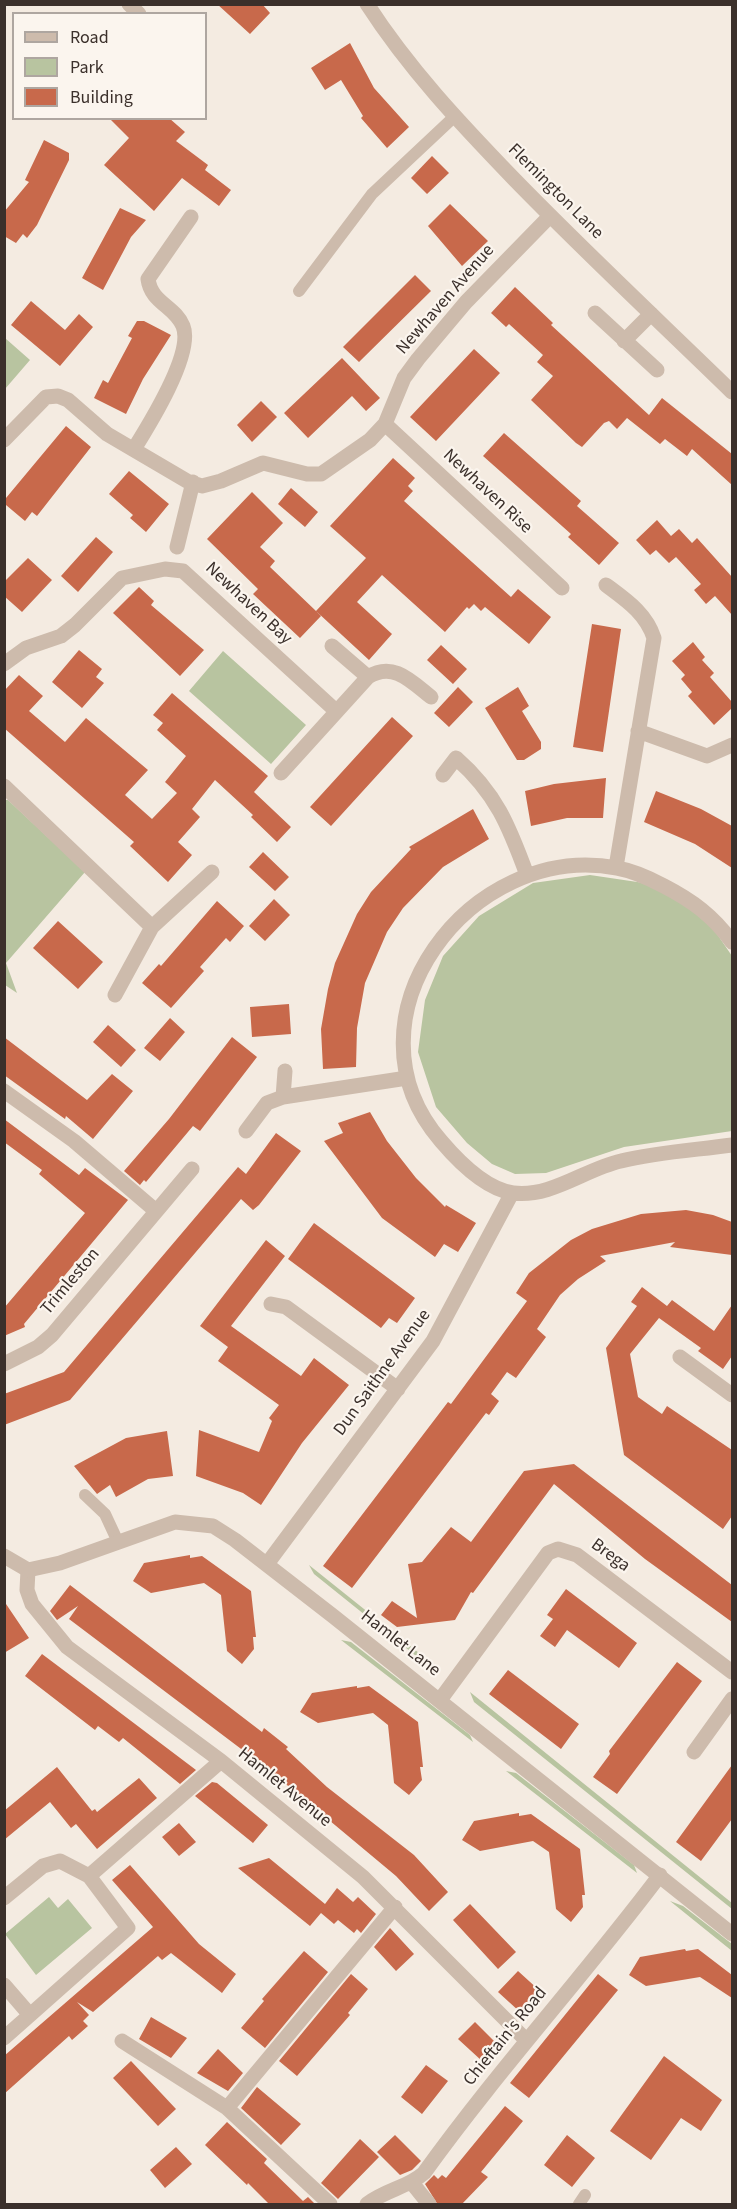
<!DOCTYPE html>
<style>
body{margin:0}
#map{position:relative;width:737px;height:2209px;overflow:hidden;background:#f4ebe1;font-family:"Source Sans 3",sans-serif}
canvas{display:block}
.frame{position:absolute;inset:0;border:6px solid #3b302b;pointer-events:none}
.legend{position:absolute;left:12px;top:12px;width:195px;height:108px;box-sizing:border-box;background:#fbf5ee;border:2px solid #aea6a0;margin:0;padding:8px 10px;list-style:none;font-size:18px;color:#3b302b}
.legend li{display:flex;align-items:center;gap:12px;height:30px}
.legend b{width:30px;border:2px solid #aea6a0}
</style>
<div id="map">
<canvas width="737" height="2209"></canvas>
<div class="frame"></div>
<ul class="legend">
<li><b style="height:8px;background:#cdbbac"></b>Road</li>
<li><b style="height:16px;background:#b8c4a0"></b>Park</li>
<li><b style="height:16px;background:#c8694b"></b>Building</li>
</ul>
</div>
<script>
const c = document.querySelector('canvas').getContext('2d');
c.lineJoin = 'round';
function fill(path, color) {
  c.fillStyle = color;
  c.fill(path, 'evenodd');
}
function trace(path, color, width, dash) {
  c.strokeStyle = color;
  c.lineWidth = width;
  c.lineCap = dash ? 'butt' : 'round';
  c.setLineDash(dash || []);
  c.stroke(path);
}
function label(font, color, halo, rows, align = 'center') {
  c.font = font + ' "Source Sans 3",sans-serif';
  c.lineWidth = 4.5;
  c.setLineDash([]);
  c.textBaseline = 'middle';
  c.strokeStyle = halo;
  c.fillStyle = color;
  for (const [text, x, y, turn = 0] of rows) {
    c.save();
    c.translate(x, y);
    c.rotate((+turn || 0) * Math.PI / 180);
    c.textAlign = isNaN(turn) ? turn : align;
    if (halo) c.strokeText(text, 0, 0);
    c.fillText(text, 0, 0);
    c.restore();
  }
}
fill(new Path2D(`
 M5 338 30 360 5 389Z
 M223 651 306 725 271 764 189 691Z
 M4 800H8L85 872 6 963 17 993 5 985Z
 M590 875 644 883 681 900 715 931 732 956V1131L624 1147 546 1173 515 1174 492 1164 467 1143 436 1107 418 1052 425 1000 443 956 479 916 533 883Z
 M309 1565 439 1669 431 1668 314 1574Z
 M341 1640 351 1642 470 1735 473 1742Z
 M470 1692 732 1903V1909L474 1702Z
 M506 1771 516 1773 634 1865 637 1873Z
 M49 1897 58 1908 68 1899 92 1928 36 1975 5 1934Z
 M670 1901 683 1906 732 1944V1951Z`), '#b8c4a0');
fill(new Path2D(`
 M217 4H262L270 13 250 34Z
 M350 43 374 88 409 127 387 148 361 118 363 116 341 80 325 90 311 68Z
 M109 118H169L185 132 176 141 208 165 205 170 231 190 219 206 182 178 154 211 104 165 129 138Z
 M44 140 69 153V160L37 225 27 238 23 234 16 243 4 236V212L29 182 25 180Z
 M432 156 449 173 427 194 411 178Z
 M450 204 488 241 462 266 428 226Z
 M120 208 146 220 131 237 103 290 82 278Z
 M415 275 431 291 359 362 343 347Z
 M515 287 553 323 551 325 649 415 662 398 732 454V485L692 449 687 456 665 439 660 444 627 418 617 429 609 421 604 423 582 447 576 443 531 400 553 376 537 362 543 355 509 324 506 327 491 313Z
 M31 301 65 330 79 314 93 327 60 366 11 325Z
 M137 321H144L171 335 143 379 126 414 94 398 103 380 108 383 132 338 128 336Z
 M474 349 500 373 436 441 410 417Z
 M342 358 380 398 366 411 352 396 308 438 284 413Z
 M261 401 277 417 252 442 237 425Z
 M66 426 91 447 37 516 32 512 25 521 6 505V498Z
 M504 433 581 501 577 506 619 543 599 565 568 537 571 534 483 456Z
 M393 458 415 478 408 486 413 491 404 501 511 597 518 589 551 617 529 644 485 607 481 611 474 604 469 609 467 607 445 632 382 575 357 602 392 634 369 660 316 611 321 616 300 638 253 594 258 589 207 539 252 492 283 523 260 547 275 561 270 567 316 611 366 558 330 526Z
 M129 471 169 504 146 532 130 518 133 515 109 494Z
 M291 488 318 512 305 527 278 504Z
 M657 520 671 536 679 529 692 543 697 538 732 577V615L715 596 706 604 694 590 701 584 676 557 669 563 656 550 650 555 636 540Z
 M96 537 113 552 78 592 61 576Z
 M28 558 52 580 22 612 4 596V582Z
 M139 587 154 601 151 605 204 650 180 676 113 613Z
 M592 624 621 629 603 752 573 747Z
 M693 642 705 657 702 660 714 673 710 677 732 702V708L714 725 688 696 692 692 681 679 685 675 672 661Z
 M441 645 467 669 453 684 427 660Z
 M79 650 102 669 96 677 104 683 82 708 52 682Z
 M19 675 43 696 29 711 65 742 86 718 148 770 125 795 152 819 177 793 165 782 186 756 157 730 163 723 153 715 172 693 268 776 254 792 291 827 277 842 251 817 253 815 215 780 192 809 200 817 178 842 192 855 168 882 130 846 134 842 4 728V691Z
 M458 687 473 702 449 727 434 713Z
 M518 687 529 706 522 711 541 742V749L524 760H517L485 708Z
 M392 717 413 736 331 826 310 807Z
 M606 778 603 818H567L531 826 525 791 554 784Z
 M656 791 701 809 732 826V868L695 844 644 822Z
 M473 809 489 839 443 867 403 908 387 932 365 983 357 1028 356 1067 323 1069 321 1029 328 989 335 963 357 914 371 892 411 849 409 847Z
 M263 852 289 877 275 891 249 867Z
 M274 899 290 915 265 941 249 926Z
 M217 901 244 926 230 942 226 938 200 967 204 971 171 1008 142 983 159 964 161 966Z
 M58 921 103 962 78 989 33 948Z
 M289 1004 291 1034 252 1037 250 1007Z
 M170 1018 185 1032 160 1061 144 1048Z
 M108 1025 136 1050 121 1067 93 1042Z
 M4 1037 87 1100 112 1074 133 1091 93 1139 66 1116 65 1119 4 1075Z
 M232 1037 257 1057 200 1131 193 1126 146 1182 144 1180 140 1185 124 1171 169 1119Z
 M370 1112 387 1141 416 1178 445 1207 446 1205 476 1223 458 1252 444 1244 435 1257 382 1218 324 1141 343 1133 338 1123Z
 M4 1119 79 1175 85 1168 128 1200 24 1324 25 1327 4 1336V1308L85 1213 39 1174 42 1170 4 1142Z
 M276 1133 301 1151 259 1205 253 1210 241 1199 70 1400 4 1425V1394L64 1372 238 1167 246 1174Z
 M686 1210 713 1215 732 1222V1255L670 1247 675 1242 600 1256 606 1261 578 1279 560 1295 537 1329 546 1337 516 1378 507 1372 491 1394 499 1401 489 1415 486 1413 352 1588 323 1566 448 1402 451 1404 527 1301 516 1293 529 1273 571 1240 592 1229 641 1214Z
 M314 1223 415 1298 397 1323 389 1318 381 1328 288 1259Z
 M266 1240 285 1256 231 1326 301 1376 314 1358 349 1385 302 1443 261 1505 243 1493 196 1476 199 1430 259 1452 272 1421 269 1418 279 1405 218 1361 228 1347 200 1326Z
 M642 1287 667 1306 672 1300 714 1331 732 1305V1356L723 1369 698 1351 701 1348 659 1318 630 1354 638 1397 662 1414 667 1406 732 1450V1516L723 1529 624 1455 606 1348 637 1306 631 1302Z
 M167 1431 173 1476 148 1479 116 1497 110 1485 97 1494 74 1466 126 1438Z
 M574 1464 732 1585V1622L645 1559 554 1484 473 1593 471 1592 455 1620 397 1627 381 1615 392 1601 417 1618 408 1564 422 1562 451 1527 471 1542 524 1471Z
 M190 1555V1558L202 1556 251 1591 256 1637H253L254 1649 242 1664 227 1651 221 1595 204 1583 151 1593 133 1581 144 1563Z
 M70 1585 262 1732 264 1728 288 1747 286 1749 327 1787 414 1855 448 1892 429 1911 396 1876 269 1770 69 1619 78 1606 57 1620 50 1611Z
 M566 1589 637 1643 619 1668 567 1630 555 1647 540 1636 553 1619 547 1615Z
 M4 1601 29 1638 4 1653Z
 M42 1654 98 1696 196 1770 180 1784 123 1738 119 1742 98 1726 95 1730 25 1676Z
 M677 1662 702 1681 617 1794 593 1777 610 1754 609 1751Z
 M508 1670 579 1724 561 1749 489 1694Z
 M357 1686V1688L369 1686 418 1722 423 1767H420L422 1780 409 1795 394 1783 388 1725 373 1713 318 1723 300 1712 312 1693Z
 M732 1765V1819L701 1861 676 1842Z
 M57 1767 92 1811 95 1809 97 1812 139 1778 157 1798 97 1849 76 1824 71 1828 50 1802 4 1840V1811Z
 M212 1782 217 1783 268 1825 253 1843 195 1796Z
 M519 1813V1816L531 1814 580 1849 585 1895H582L583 1907 571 1922 556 1909 549 1852 533 1841 480 1851 462 1840 474 1821Z
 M179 1823 196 1842 179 1856 162 1837Z
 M269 1858 325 1904 337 1888 353 1902 358 1897 376 1914 361 1933 357 1929 354 1933 338 1920 334 1924 321 1913 310 1926 238 1868Z
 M130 1865 199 1944 236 1974 222 1993 171 1953 162 1960 158 1956 93 2012 77 2002 89 2015 83 2021 88 2026 72 2040 69 2036 4 2094V2056L153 1927 112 1880Z
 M470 1904 516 1952 498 1969 453 1920Z
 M390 1928 414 1954 396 1971 374 1947Z
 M685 1949 686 1951 698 1949 732 1975V1998L700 1977 646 1986 629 1975 640 1957Z
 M304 1951 328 1972 265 2048 241 2028 264 2001 262 1999Z
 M518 1971 540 1991 520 2012 498 1992Z
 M351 1974 368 1989 348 2013 350 2015 297 2076 279 2061Z
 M598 1974 618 1990 529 2098 510 2083Z
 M151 2017 187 2038 171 2058 139 2039Z
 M475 2022 498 2045 482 2061 458 2039Z
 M218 2049 243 2073 228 2091 197 2073Z
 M664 2056 722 2100 701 2131 681 2118 651 2160 610 2131Z
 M131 2061 176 2109 158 2126 113 2078Z
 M426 2065 448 2081 422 2114 401 2097Z
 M257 2087 301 2124 281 2145 241 2108Z
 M505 2106 523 2121 481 2172 488 2177 461 2205H438L425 2184 434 2175 438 2179 442 2175 446 2178Z
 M227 2122 267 2159 264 2163 303 2201 308 2197 316 2205H270L248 2183 247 2185 205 2145Z
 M395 2135 421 2161 412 2170 400 2175 377 2152Z
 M567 2135 595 2158 572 2187 544 2165Z
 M360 2139 379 2157 338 2199 321 2183Z
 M176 2147 192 2164 165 2188 150 2170Z`), '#c8694b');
trace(new Path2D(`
 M299 291 372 194 454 117
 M85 1495 105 1514 118 1542
 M579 2204 585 2195`), '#cdbbac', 12);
trace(new Path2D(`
 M129 4 139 14
 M595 313 657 370
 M624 341 651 314
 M385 424 562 588
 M4 440 46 397 58 396 68 400 107 434 187 481 202 486 221 481 263 463 307 474H321L370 440 385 424 404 378 418 359 466 302 550 216
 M134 449C149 425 194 353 183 326 175 306 151 303 148 279L191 217
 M177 547 193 482
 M606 585C626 600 646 613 654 638L616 867
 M332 646 368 677
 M4 664 26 648 61 636 75 625 122 578 165 569 183 571 336 711
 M638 731 707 756 732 745
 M281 773 368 677C393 661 411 681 431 697
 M443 775 456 758C496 793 509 826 527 875
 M4 786 152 927
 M732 942C713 916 693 901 664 886 649 878 634 871 617 868 471 840 335 1019 441 1141 458 1161 486 1189 513 1193 551 1198 585 1169 621 1161 657 1152 696 1150 732 1145
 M115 995 152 927 212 872
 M4 1091 74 1141 156 1211
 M283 1097 285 1071
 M246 1131 267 1103 283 1097 407 1078
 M271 1304 286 1307 398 1389
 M680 1357 732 1395
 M4 1364 38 1347 52 1335 192 1169
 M267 1564 433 1341 512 1193
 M28 1570 27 1590 32 1604 67 1647 221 1761 363 1877 526 2040
 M440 1700 548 1553 558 1549 577 1555 732 1672
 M694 1752 732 1699
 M89 1876 221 1761
 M4 1898 43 1866 60 1861 89 1876 128 1928 30 2015 4 1985
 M4 2038 30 2015
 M122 2041 227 2108 330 2204
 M227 2108 395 1907
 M412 2183 429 2204
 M367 2204C387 2189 407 2188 424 2173 498 2070 584 1976 660 1875`), '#cdbbac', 15);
trace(new Path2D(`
 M367 4C409 69 460 123 514 179 585 252 659 321 732 392
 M4 1556 28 1570 60 1563 175 1522 213 1526 235 1540 333 1616 732 1934`), '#cdbbac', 15);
label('18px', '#3b302b', '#fbf5ee', [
 ["Flemington Lane",555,192,45],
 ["Newhaven Avenue",446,300,-49],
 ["Newhaven Rise",487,492,43],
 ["Newhaven Bay",248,604,43],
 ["Trimleston",71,1282,-50],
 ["Dun Saithne Avenue",383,1373,-54],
 ["Brega",610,1556,36],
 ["Hamlet Lane",400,1644,38],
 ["Hamlet Avenue",284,1788,39],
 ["Chieftain's Road",506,2037,-51]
]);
</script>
